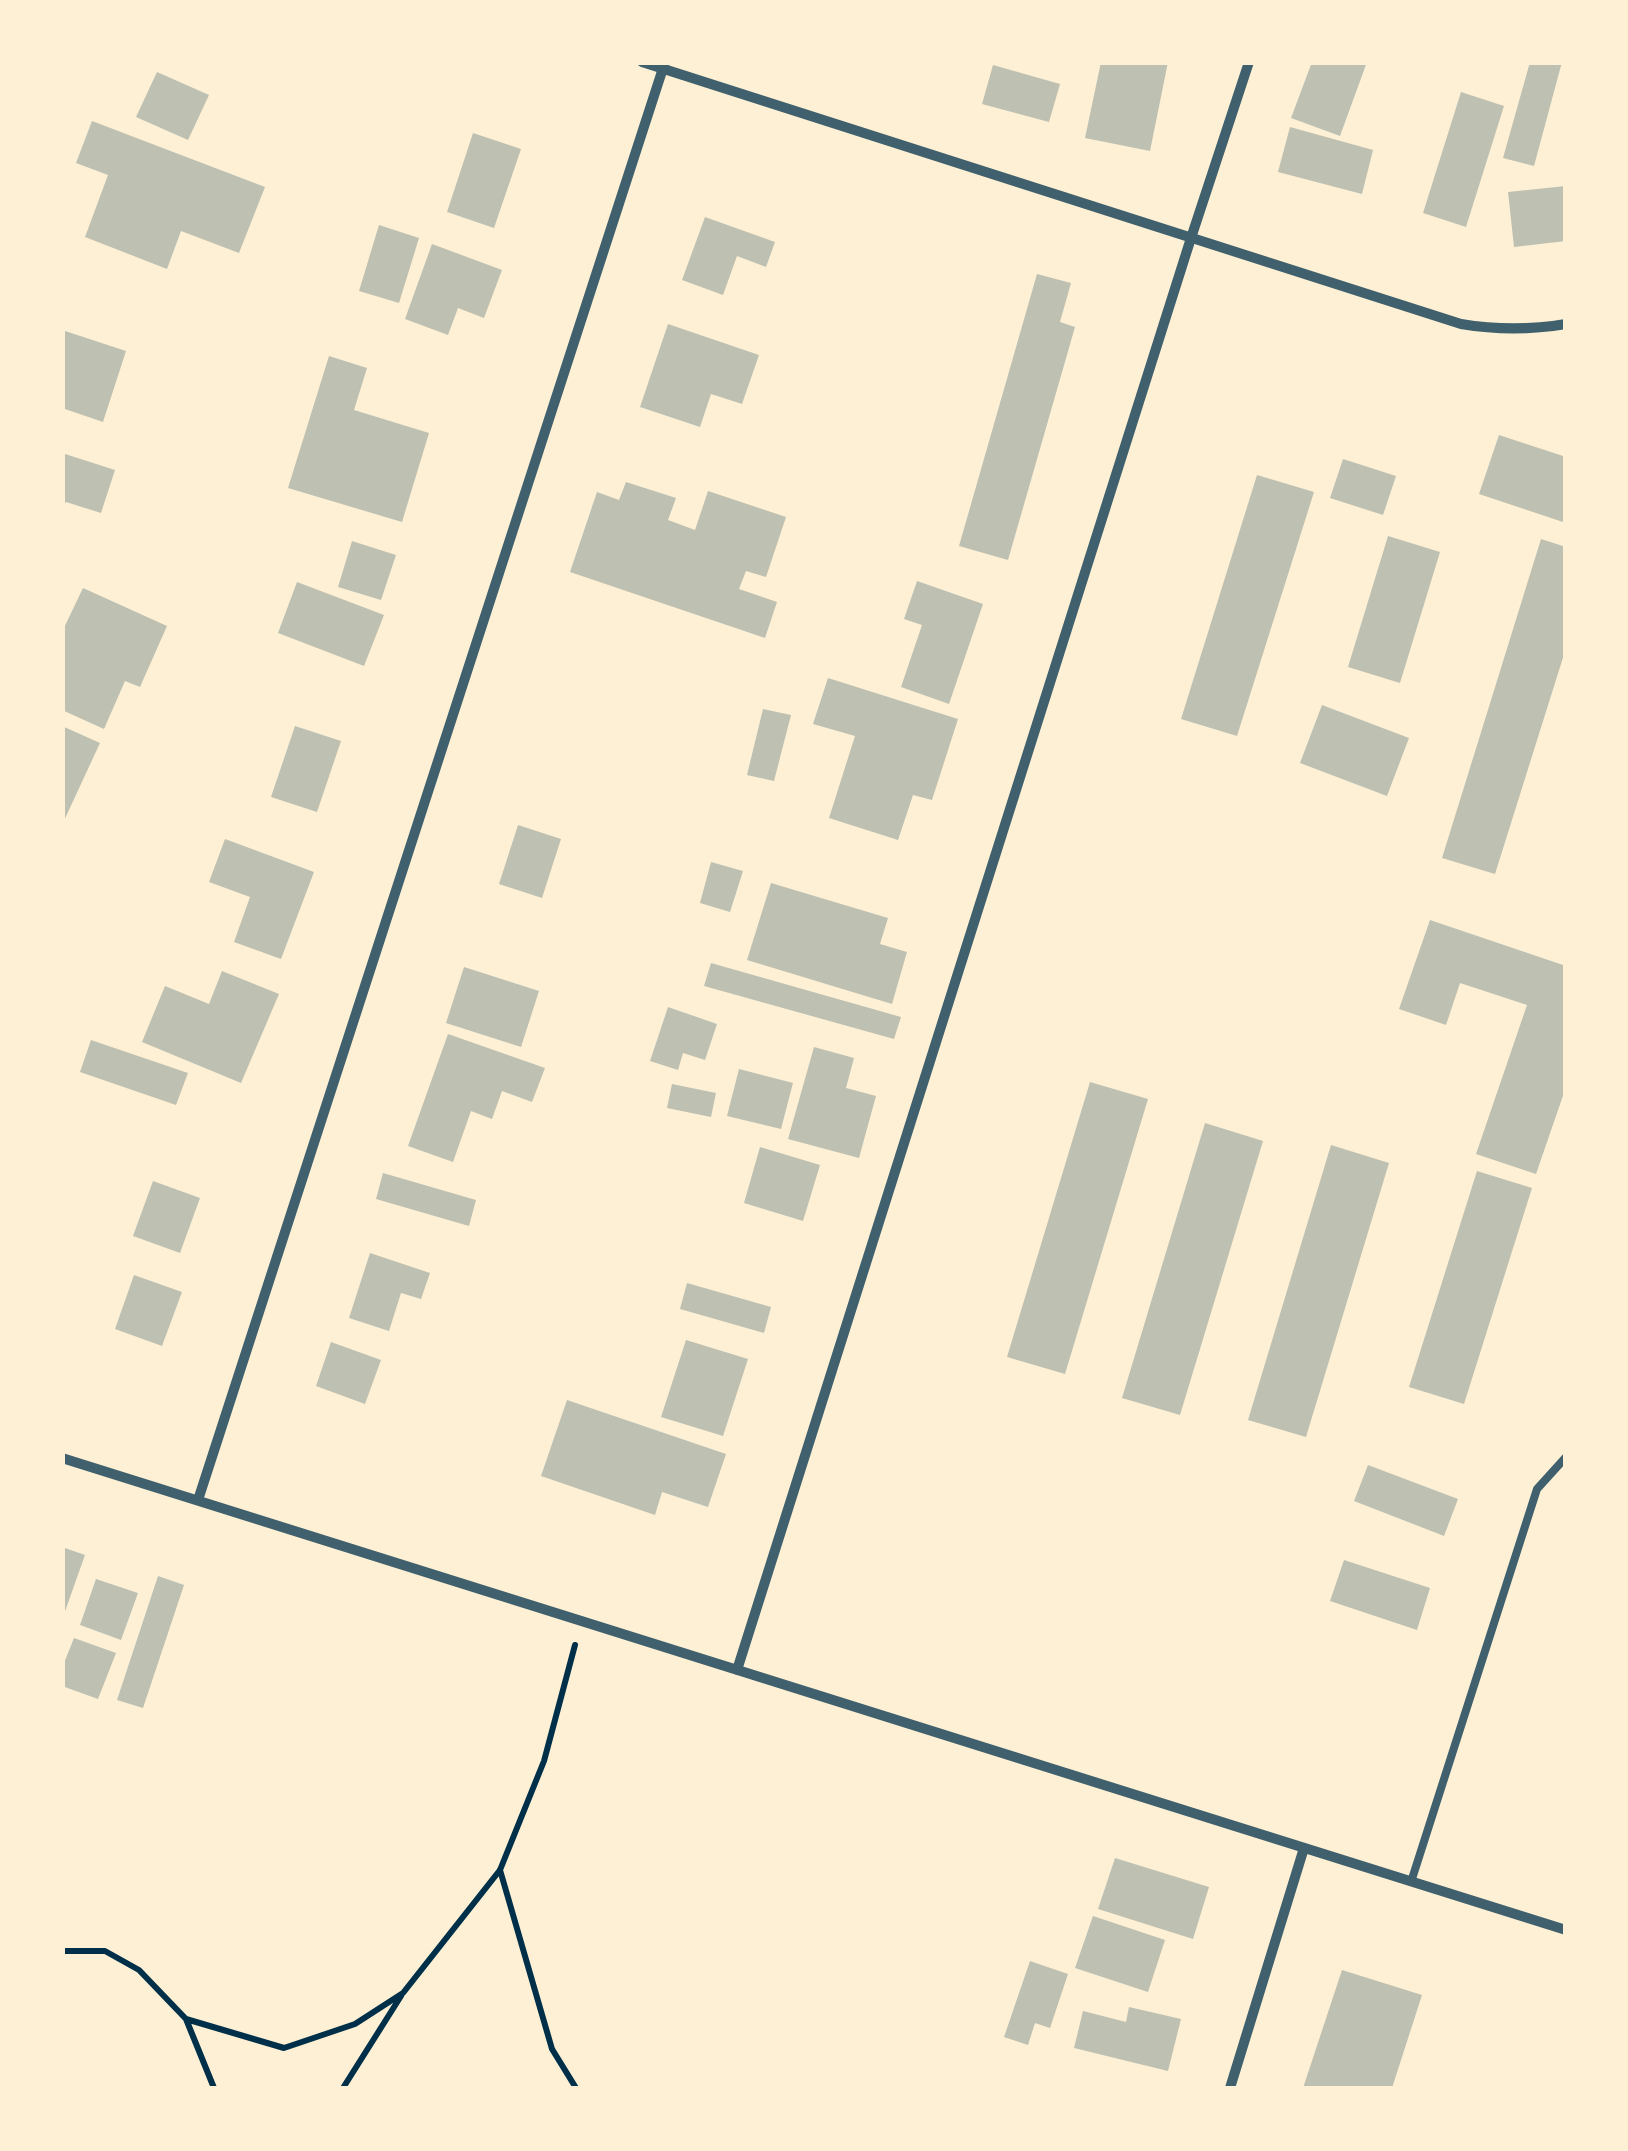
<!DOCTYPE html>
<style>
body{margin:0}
#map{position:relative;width:1628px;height:2151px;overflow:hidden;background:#fdf0d5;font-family:"Roboto Serif",serif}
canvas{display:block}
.frame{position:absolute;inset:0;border:65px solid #fdf0d5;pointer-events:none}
</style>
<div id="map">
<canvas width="1628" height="2151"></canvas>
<div class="frame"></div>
</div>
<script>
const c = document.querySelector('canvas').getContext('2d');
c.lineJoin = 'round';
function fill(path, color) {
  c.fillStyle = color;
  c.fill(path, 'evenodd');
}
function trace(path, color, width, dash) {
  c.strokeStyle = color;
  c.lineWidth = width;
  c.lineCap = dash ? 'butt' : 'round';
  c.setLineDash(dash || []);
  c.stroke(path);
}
fill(new Path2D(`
 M1101 62H1168L1150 151 1085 138Z
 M1312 62H1367L1340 136 1291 118Z
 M1530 62H1562L1534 166 1503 158Z
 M993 65 1060 84 1049 122 982 104Z
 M157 72 209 95 188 140 136 117Z
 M1461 92 1504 106 1466 227 1423 213Z
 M92 121 265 187 239 253 181 231 167 269 85 237 108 175 76 163Z
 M1290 127 1373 150 1362 194 1278 172Z
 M473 133 521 149 494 228 447 212Z
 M1566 186V241L1514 247 1508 192Z
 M705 217 775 242 766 267 737 256 723 295 682 280Z
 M379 225 419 238 399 303 359 291Z
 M432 244 502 270 484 318 458 308 448 335 405 319Z
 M1037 274 1071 283 1060 322 1075 327 1008 560 959 546Z
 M668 324 759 355 742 404 711 394 700 427 640 407Z
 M62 330 126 351 103 422 62 408Z
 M329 356 367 368 354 410 429 433 402 522 288 488Z
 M1499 435 1566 457V523L1479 494Z
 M62 453 115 470 101 513 66 502 62 509Z
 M1343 459 1396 476 1383 515 1330 498Z
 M1257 475 1314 492 1237 736 1181 719Z
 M626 482 676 498 668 520 695 530 708 491 786 517 766 577 746 571 739 589 777 602 765 638 570 572 597 492 619 500Z
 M1388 536 1440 552 1400 683 1348 667Z
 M1541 539 1566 547V648L1495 874 1442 858Z
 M352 541 396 555 381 600 338 587Z
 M917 581 983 604 949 704 901 687 922 625 904 619Z
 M297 582 384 615 364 666 278 633Z
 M83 588 167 626 140 687 125 681 104 729 62 710V632Z
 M828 678 958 719 932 800 913 795 898 840 829 818 855 736 813 724Z
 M1322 705 1409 738 1387 796 1300 763Z
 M763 709 791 715 774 781 747 775Z
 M62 726 100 743 62 825Z
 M295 726 341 741 317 812 271 797Z
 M518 825 561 839 542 898 499 884Z
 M225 839 314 872 281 959 234 942 250 897 209 882Z
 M711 862 743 871 730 912 700 903Z
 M771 883 888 918 880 944 907 952 892 1004 747 960Z
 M1430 920 1566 966V1087L1536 1174 1476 1154 1527 1005 1460 983 1446 1025 1399 1009Z
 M711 963 901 1017 894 1039 704 986Z
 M464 967 539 991 521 1047 446 1023Z
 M222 971 279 994 241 1083 142 1042 165 986 209 1004Z
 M668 1007 717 1024 705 1060 683 1053 678 1070 650 1061Z
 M448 1034 545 1068 532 1102 502 1091 492 1119 471 1111 453 1162 408 1146Z
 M91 1040 188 1073 176 1105 80 1072Z
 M814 1047 854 1058 846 1088 876 1096 859 1158 788 1139Z
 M739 1069 793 1083 781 1129 727 1116Z
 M1090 1082 1148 1099 1065 1374 1007 1357Z
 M672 1084 716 1093 711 1117 667 1108Z
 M1205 1123 1263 1141 1180 1415 1122 1398Z
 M1331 1145 1389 1163 1306 1437 1248 1420Z
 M760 1147 820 1165 803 1221 744 1203Z
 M1477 1171 1532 1188 1464 1404 1409 1387Z
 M383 1173 476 1200 469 1226 376 1199Z
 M153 1181 200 1198 180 1253 133 1236Z
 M370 1253 430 1273 421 1299 401 1293 389 1331 349 1318Z
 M134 1275 182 1292 162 1346 115 1329Z
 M687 1283 771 1307 764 1333 680 1309Z
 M686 1340 748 1359 723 1436 661 1417Z
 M331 1342 381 1360 365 1404 316 1386Z
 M567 1400 726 1454 708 1507 662 1492 655 1515 541 1476Z
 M1368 1465 1458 1499 1444 1536 1354 1501Z
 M62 1547 85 1555 63 1617H62Z
 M1344 1560 1430 1588 1417 1630 1330 1601Z
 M158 1576 184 1585 143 1708 117 1700Z
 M96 1579 138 1593 121 1640 80 1625Z
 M74 1638 116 1653 98 1699 62 1686V1668Z
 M1115 1858 1209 1887 1193 1939 1098 1909Z
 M1093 1916 1165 1940 1148 1992 1075 1968Z
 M1030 1961 1068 1974 1050 2028 1035 2023 1028 2045 1004 2037Z
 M1342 1970 1422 1995 1392 2088H1303Z
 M1129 2007 1181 2019 1168 2071 1074 2048 1083 2011 1126 2022Z`), '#bec0b2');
trace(new Path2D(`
 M500 1870 552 2049 576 2088
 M62 1951H105L139 1970 186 2019 214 2088
 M186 2019 284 2048 355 2024 403 1993 500 1870 544 1761 575 1645
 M343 2088 401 1996`), '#003049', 6);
trace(new Path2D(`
 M1411 1882 1537 1489 1566 1457`), '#3f606c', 8);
trace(new Path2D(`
 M642 62 1461 324C1497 330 1530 330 1566 324
 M62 1458 1566 1930
 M198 1500 665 62
 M737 1670 1191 238 1249 62
 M1230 2088 1304 1848`), '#3f606c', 10);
</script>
